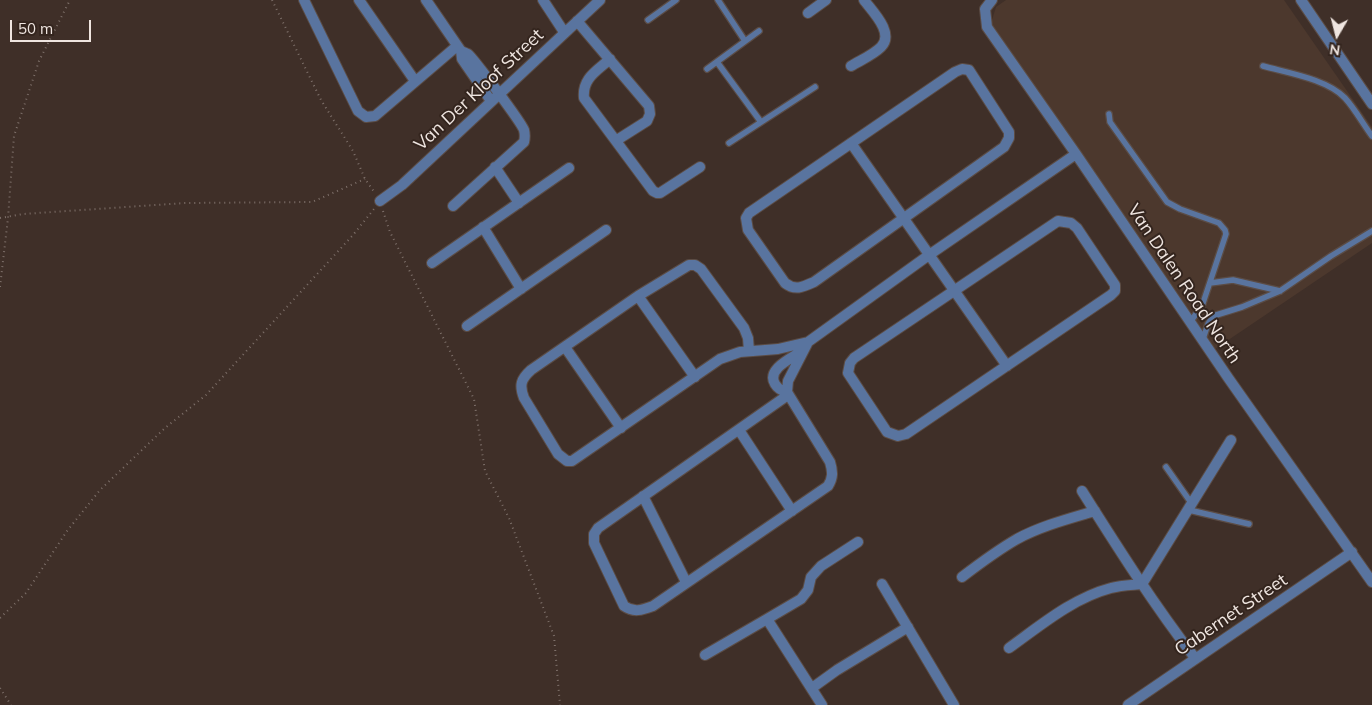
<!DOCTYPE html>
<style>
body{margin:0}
#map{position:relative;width:1372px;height:705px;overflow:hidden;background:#3f2f28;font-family:Mulish,sans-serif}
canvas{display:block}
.north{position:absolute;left:1312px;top:10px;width:50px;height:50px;-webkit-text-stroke:4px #34251e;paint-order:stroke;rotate:188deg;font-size:14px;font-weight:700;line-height:20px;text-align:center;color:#efe5e0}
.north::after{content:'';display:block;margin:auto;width:18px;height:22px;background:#efe5e0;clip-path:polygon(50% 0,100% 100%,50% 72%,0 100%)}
.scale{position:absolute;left:10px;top:20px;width:81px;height:22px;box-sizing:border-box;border:2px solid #efe5e0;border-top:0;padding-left:6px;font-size:15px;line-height:18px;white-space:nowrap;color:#efe5e0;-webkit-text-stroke:4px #34251e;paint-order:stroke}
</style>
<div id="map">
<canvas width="1372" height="705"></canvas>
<div class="north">N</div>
<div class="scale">50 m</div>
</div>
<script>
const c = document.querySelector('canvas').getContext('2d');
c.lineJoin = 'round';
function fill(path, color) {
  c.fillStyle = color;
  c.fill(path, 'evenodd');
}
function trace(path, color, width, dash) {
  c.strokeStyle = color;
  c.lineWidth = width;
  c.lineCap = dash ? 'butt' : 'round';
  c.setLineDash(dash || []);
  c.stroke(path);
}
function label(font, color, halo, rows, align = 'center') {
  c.font = font + ' Mulish,sans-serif';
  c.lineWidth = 4;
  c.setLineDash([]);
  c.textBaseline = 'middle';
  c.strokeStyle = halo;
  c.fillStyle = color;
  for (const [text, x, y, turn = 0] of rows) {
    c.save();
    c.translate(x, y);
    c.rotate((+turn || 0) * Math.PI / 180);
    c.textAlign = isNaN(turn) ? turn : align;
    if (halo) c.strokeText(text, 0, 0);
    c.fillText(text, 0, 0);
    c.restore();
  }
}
fill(new Path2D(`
 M1006 0H1284L1372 127V243L1215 349 991 23 996 7Z`), '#4c382d');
const lane = new Path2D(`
 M718 0 745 41
 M648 20 676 0
 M717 62 761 122
 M1263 66C1288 73 1327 79 1345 98 1355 109 1363 124 1372 136
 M707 69 759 31
 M1109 114 1110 122 1167 202 1180 209 1219 223 1225 230 1226 234 1202 306 1190 322
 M729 143 815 87
 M1210 283 1233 280 1280 291
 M1203 339 1208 324 1213 316 1242 307 1280 291 1331 256 1372 231
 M1166 467 1192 504
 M1189 510 1249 524`);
const street = new Path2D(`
 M304 0 358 111 366 117 375 116 457 46
 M359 0 415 81
 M426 0 461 51 462 59 491 101
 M543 0 564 32
 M992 0 985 9 987 27 1076 154 1229 379 1372 582
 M1301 0 1372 104
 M808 13 826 0
 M577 21 649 106 650 114 647 121 617 140
 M610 59C597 71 582 78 584 98L653 191 657 193H660L700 167
 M851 66C861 60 873 55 881 47 895 33 872 11 864 0
 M962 69 969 70 1009 132V138L1004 147 814 282C803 287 795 291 785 283L748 230 746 218 749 213 955 72Z
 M851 143 1007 366
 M495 167 519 203
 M380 201 402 185 600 0
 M453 206 524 142C525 138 525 134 524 130 521 122 474 59 468 54 467 54 462 51 461 51
 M1058 221 1071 223 1077 228 1115 285V291L1111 295 906 434 898 436 887 432 848 373 850 363 854 358Z
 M483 227 521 289
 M432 263 569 168
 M638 296 695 377
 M467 326 606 230
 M565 347 621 428
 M749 351 748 338 744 328 701 269 695 265H689L638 296 531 370C521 379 519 385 524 398L558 454 567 461H572L720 359 740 352 778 349 808 342 929 255 1076 154
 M787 392C782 391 778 389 775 384 766 369 792 358 802 351
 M788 395 598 528 594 534V543L624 606C634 613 642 610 653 606L828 486C833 478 833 472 830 462L787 392 788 381 808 342
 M739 430 792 511
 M1082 491C1118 548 1154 605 1195 658
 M643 496 686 582
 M962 577C979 564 998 550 1017 539 1041 526 1068 519 1095 511
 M882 584 954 705
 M767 619 801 599 808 590 811 577 821 566 858 542
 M1009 648C1041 625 1073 598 1111 588 1121 585 1132 585 1142 584L1231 440
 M705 655 767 619 822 705
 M812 688 837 670 908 627
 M1128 705 1352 552`);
trace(lane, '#5b4c45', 8);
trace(street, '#5b4c45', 12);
trace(new Path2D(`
 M272 0 321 100 353 151 365 179 375 193
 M383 211 390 232 474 399 485 471 509 518 554 636 560 705
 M0 218 23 214 185 203 312 202 365 179
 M0 287 8 218 14 136 39 61 70 0
 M0 618 26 593 67 531 100 490 165 428 206 395 353 235 374 209
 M0 688 11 705`), '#7e706a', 2, [1, 4]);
trace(lane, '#59749f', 5.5);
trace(street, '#59749f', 10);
label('18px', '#efe5e0', '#34251e', [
 ["Van Der Kloof Street",479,90,-43],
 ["Van Dalen Road North",1184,284,56],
 ["Cabernet Street",1231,615,-34]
]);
</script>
